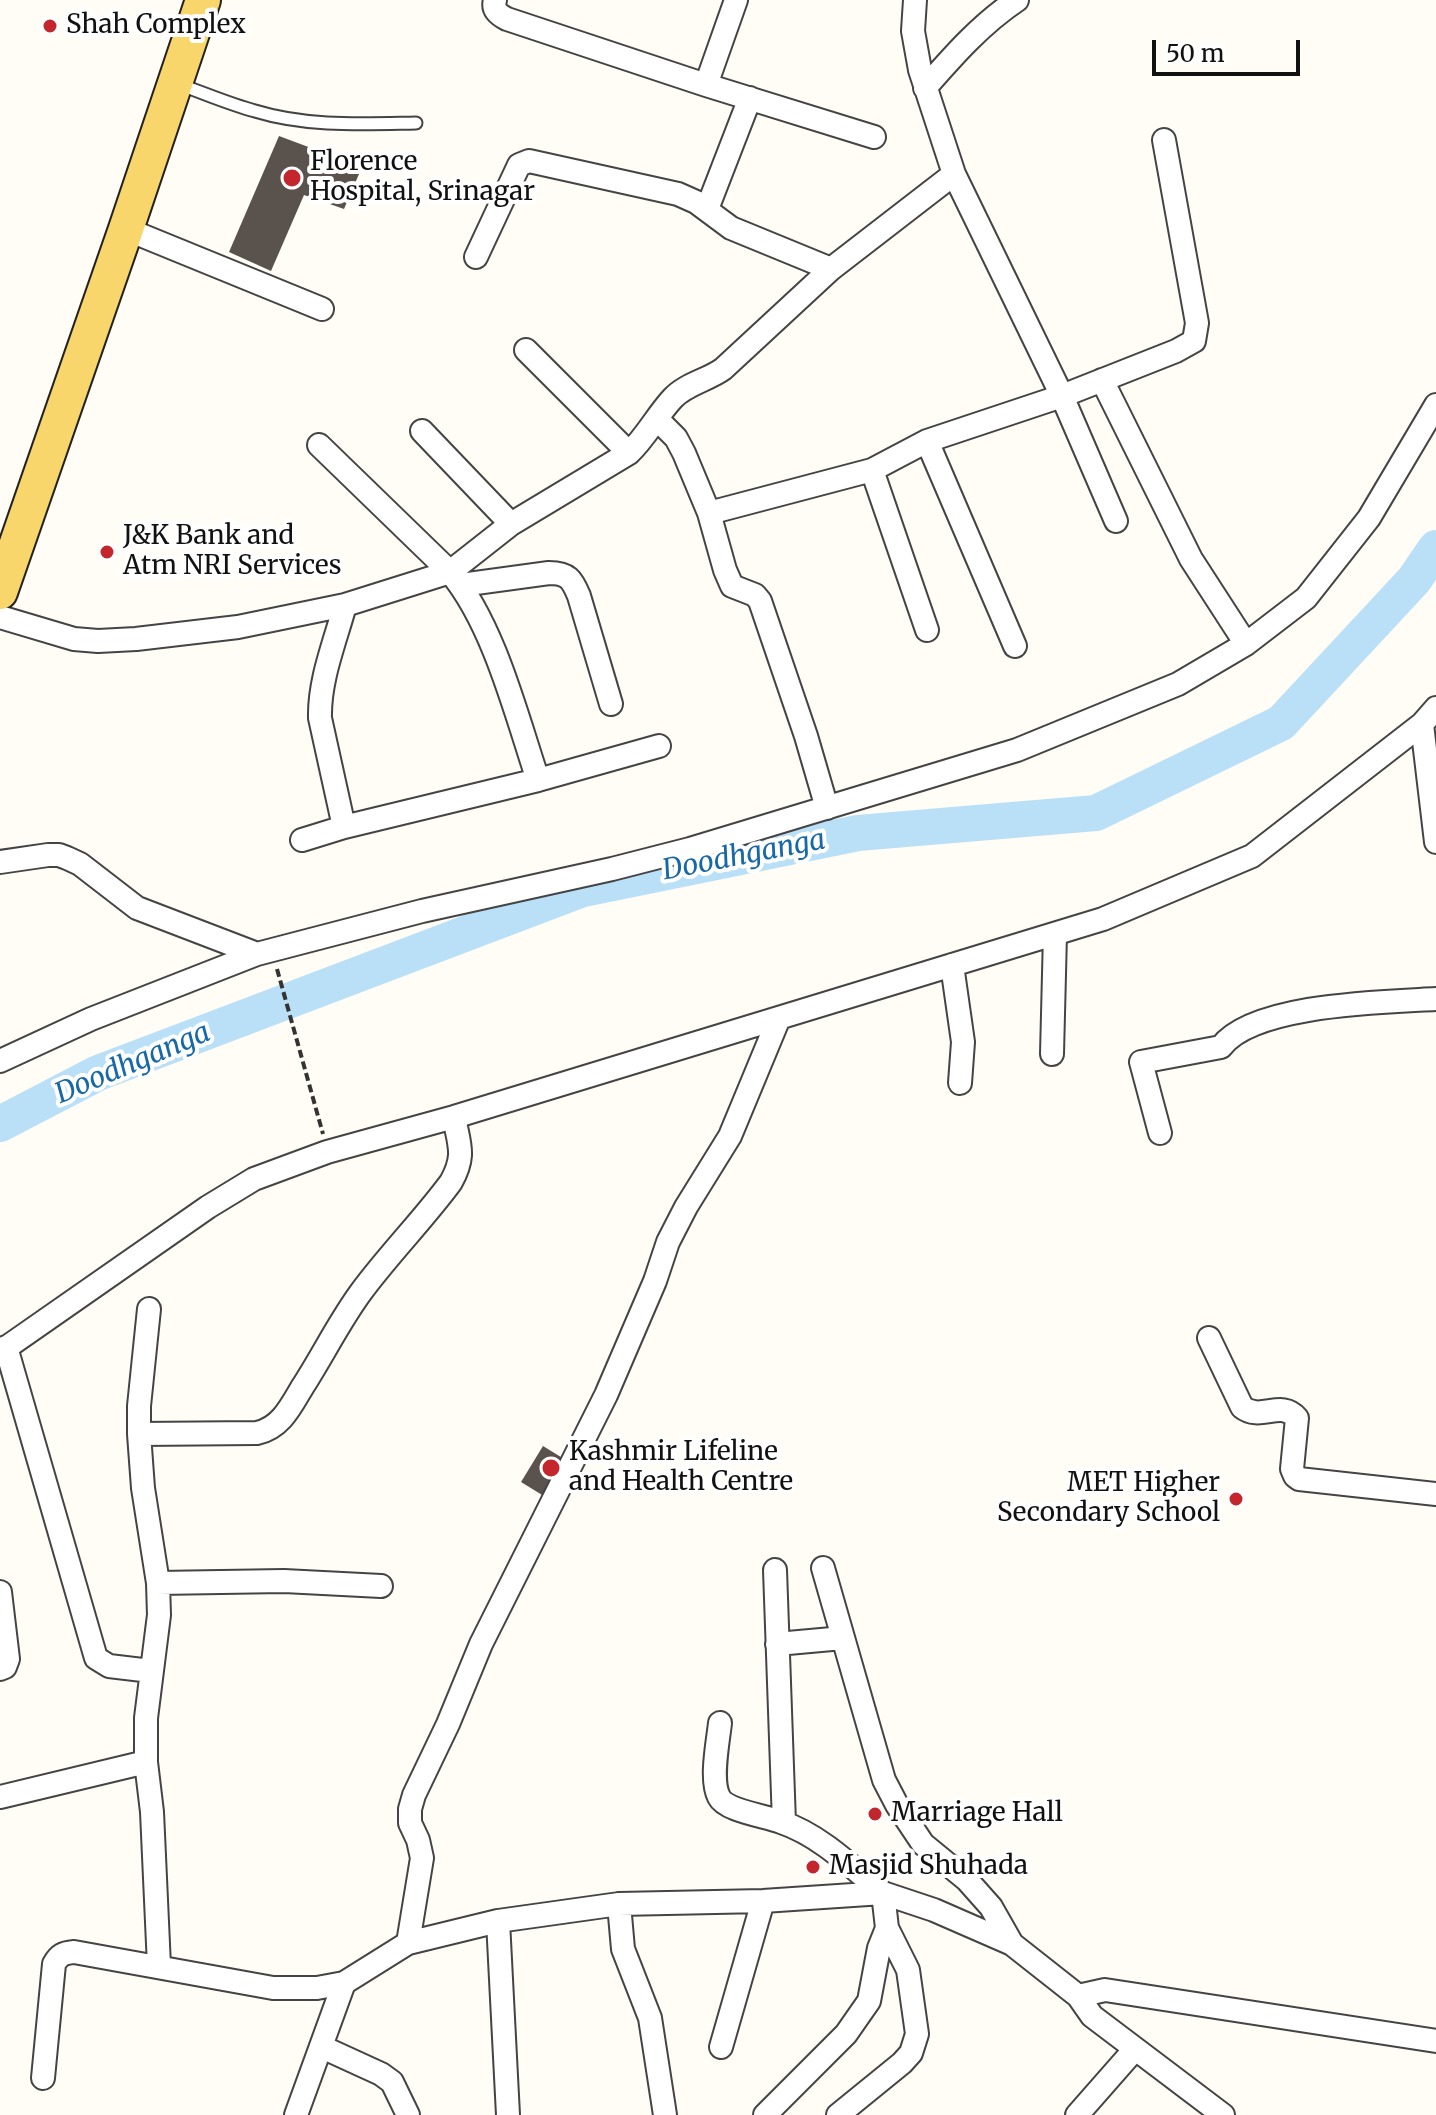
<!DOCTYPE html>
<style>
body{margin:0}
#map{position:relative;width:1436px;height:2115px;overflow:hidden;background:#fffdf5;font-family:Merriweather,serif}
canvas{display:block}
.scale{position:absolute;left:1152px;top:40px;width:148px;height:36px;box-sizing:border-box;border:4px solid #111;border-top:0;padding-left:10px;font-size:24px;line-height:28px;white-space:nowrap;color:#111;-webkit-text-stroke:6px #fff;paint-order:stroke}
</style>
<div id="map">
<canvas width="1436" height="2115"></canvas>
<div class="scale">50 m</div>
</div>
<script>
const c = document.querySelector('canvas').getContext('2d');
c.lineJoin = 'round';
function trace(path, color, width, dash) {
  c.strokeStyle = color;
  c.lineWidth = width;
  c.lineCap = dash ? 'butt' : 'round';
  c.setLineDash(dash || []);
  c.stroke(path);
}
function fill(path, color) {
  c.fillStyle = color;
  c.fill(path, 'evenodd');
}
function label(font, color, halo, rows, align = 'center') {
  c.font = font + ' Merriweather,serif';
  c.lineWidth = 8;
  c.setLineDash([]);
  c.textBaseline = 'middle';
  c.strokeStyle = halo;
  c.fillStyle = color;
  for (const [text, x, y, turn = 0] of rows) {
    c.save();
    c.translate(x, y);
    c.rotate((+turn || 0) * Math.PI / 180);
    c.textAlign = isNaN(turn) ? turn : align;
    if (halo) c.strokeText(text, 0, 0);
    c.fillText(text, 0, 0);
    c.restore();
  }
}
trace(new Path2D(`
 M0 1124 98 1073 583 889 858 833 1096 813 1281 723 1414 580 1436 548`), '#b9e0f7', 36);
fill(new Path2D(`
 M279 136 362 167 344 209 304 195 271 271 229 252Z
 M543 1446 569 1462 547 1498 521 1482Z`), '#5a524d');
const lane = new Path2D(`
 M178 84C204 93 229 104 255 111 307 127 362 124 416 123`);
const street = new Path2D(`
 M495 0C492 10 499 15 507 19L706 85 874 137
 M915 0 913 31 920 70 954 174 1062 396 1116 521
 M706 85 736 0
 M925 88C953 56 981 24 1017 0
 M707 209 750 98
 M126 229 322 309
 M476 257 519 165 529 161 678 194 696 202 731 228 831 269
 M526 350 629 453
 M1102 380 1191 559 1246 644
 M657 419 676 438 684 453 709 513 725 570 732 586 755 595 760 601 806 736 827 808
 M422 431 511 524
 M927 441 1015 646
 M319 445 450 572C494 625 516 714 538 780
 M872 470 927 630
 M709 513 872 470 927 441 1062 396 1176 351 1194 341 1197 323 1164 140
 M461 585 549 573C568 573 572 579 579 596L611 704
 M0 617 74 639 98 641 136 639 238 627 345 605 450 572 511 524 629 453C646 437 657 415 673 398 686 384 708 380 723 369L831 269 954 174
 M1436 708 1422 724 1436 842
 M344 827 320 718C319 680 335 642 345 605
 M302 840 344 827 538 780 659 746
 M0 862 48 855H59L67 858 80 864 137 908 257 954
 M952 965 963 1042 960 1083
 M1052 1054 1055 934
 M0 1061 91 1019 257 954 422 911 612 869 690 849 1017 750 1178 684 1246 644 1306 598 1369 518 1436 405
 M1160 1133 1141 1062 1221 1047C1253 1004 1384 1002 1436 999
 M149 1309 139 1406V1434L143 1488 158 1583 159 1615 146 1718V1762L152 1812 159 1966
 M1209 1338 1242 1407C1261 1422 1281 1399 1297 1418L1292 1469 1295 1476 1299 1479 1436 1494
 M6 1347 96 1658 109 1666 151 1671
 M0 1352 208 1207 254 1179 327 1152 454 1117 1103 919 1252 856 1422 724
 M139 1434 257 1433C281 1428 291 1406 303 1386 323 1355 339 1322 361 1292 389 1254 423 1220 451 1182 466 1155 459 1145 454 1117
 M823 1568 884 1780 897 1805 923 1844 967 1880 991 1907 1012 1944
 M775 1570 784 1823
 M158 1583 284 1581 381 1586
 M0 1592 8 1659 5 1667 0 1669
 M777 1644 843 1638
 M720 1723C718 1742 710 1780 719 1797 726 1811 766 1816 781 1822 820 1835 852 1867 883 1893L887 1928 879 1948 869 2001 846 2034 765 2115
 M0 1797 146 1762
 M619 1904 623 1949 650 2018 665 2115
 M498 1921 508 2115
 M408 1943 422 1858 418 1840 410 1823V1809L414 1795 448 1724 481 1644 606 1395 655 1281 668 1242 686 1207 730 1136 779 1018
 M1078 1996 1092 2016 1223 2115
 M322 2047 381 2074 392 2082 408 2115
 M721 2047 763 1901
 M43 2078 54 1964C59 1955 63 1953 74 1952L273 1988H317L344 1983 408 1943 498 1921 619 1904 763 1901 883 1893 934 1910 1012 1944 1078 1996 1105 1990 1436 2041
 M296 2115 344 1983
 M838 2115 902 2063 911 2053 917 2034 908 1970 887 1928
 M1077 2115 1135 2049`);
const primary = new Path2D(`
 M0 592 126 229 203 0`);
trace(lane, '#444', 15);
trace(street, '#444', 26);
trace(primary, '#222', 38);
trace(new Path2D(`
 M277 969 323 1134`), '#333', 4, [8, 4]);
trace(lane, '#fff', 11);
trace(street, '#fff', 22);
trace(primary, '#f9d66b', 34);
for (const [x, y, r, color] of [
 [50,26,8,"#c4262e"],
 [292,178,10,"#c4262e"],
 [107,552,8,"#c4262e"],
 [551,1468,10,"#c4262e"],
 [1236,1499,8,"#c4262e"],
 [875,1814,8,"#c4262e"],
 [813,1867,8,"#c4262e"]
]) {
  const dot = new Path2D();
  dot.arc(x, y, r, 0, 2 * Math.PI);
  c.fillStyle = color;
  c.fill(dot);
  trace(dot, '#fff', 3);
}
label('26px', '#111', '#fff', [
 ["Shah Complex",66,26],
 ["Florence",310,163],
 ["Hospital, Srinagar",310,193],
 ["J&K Bank and",123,537],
 ["Atm NRI Services",123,567],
 ["Kashmir Lifeline",569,1453],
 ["and Health Centre",569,1483],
 ["MET Higher",1220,1484,"right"],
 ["Secondary School",1220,1514,"right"],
 ["Marriage Hall",891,1814],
 ["Masjid Shuhada",829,1867]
], 'left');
label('italic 28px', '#1768a6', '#fff', [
 ["Doodhganga",744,856,-11],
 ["Doodhganga",133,1064,-23]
]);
</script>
